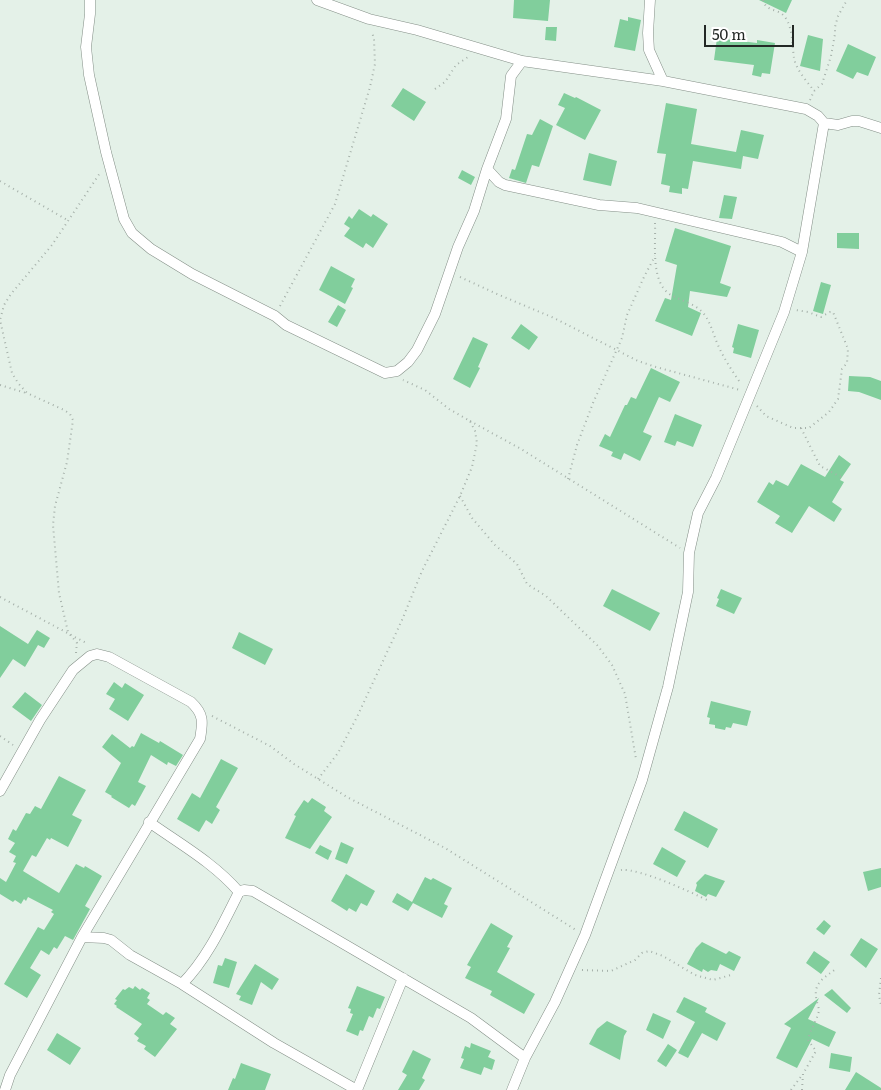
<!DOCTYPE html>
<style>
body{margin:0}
#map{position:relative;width:881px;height:1090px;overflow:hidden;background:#e4f1e8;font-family:Literata,serif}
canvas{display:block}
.scale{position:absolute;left:704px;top:25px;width:90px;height:22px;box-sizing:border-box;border:2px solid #232825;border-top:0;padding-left:6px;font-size:15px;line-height:18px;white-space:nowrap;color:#232825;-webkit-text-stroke:4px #fff;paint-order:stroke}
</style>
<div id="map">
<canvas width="881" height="1090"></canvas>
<div class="scale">50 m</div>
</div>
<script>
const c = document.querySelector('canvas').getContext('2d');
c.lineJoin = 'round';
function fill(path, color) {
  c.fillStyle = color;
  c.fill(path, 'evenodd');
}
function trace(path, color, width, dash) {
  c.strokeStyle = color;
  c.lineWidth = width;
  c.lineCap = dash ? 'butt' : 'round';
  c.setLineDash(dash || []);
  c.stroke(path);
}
fill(new Path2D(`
 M514 0H550L548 21 513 18Z
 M759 0H792L786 13Z
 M628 17 641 20 635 51 614 47 620 19 628 21Z
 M546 27H557L556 41 545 40Z
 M808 35 823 39 820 71 800 66Z
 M717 38 757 43V40L775 43 770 74 762 73 761 77 752 75 754 65 714 60Z
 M848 44 876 57 868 76 857 72 853 79 836 71Z
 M403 88 426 102 414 121 391 106Z
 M564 93 575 98 576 97 601 110 585 140 556 125 565 108 558 105Z
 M666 103 697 109 691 144 736 152 741 130 764 135 758 159 743 156 741 169 693 161 688 189 682 188V194L669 192 670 186 661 184 666 154 657 153Z
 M540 119 553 126 539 167 532 165 526 183 509 178 512 169 515 170 527 134 532 135Z
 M589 153 617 161 611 186 583 180Z
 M462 170 475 177 471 185 458 178Z
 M724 195 737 197 732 219 719 218Z
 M359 209 371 217 373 214 388 224 373 248 366 243 363 248 344 236 350 228 344 224 349 216 352 219Z
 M675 228 731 246 720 283 731 287 727 297 690 291 688 307 701 313 692 336 655 321 665 298 671 300 677 265 665 261Z
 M837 233H859V249L837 248Z
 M331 266 355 279 351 287 353 288 345 304 319 290Z
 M821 282 831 285 823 314 813 311Z
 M338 305 346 310 337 327 328 322Z
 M521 324 538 337 529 350 511 338Z
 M738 324 759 330 751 358 733 353 734 348 732 347Z
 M473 337 488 344 478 367 480 368 470 388 453 379Z
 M651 368 680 382 670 402 659 397 643 432 652 436 640 461 624 453 621 460 611 456 613 452 599 446 605 434 610 437 625 405H627L631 397 636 399Z
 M849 376 870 377 881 381V400L859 392 848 391Z
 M675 414 702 425 693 447 677 441 675 446 664 442Z
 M839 455 851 464 840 480 844 482 832 502 842 509 834 522 809 506 792 533 775 523 780 516 757 502 769 482 773 485 776 480 788 486 801 464 825 477Z
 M612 589 660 613 650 631 603 606Z
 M721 589 742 598 734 614 716 606 719 599 717 598Z
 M0 626 28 644 37 630 50 638 44 648 38 645 25 667 13 659 0 678Z
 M239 632 273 649 265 665 232 648Z
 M114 682 122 688 125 683 144 695 128 721 109 709 115 699 106 694Z
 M25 692 42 705 31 721 12 707Z
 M711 701 751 711 747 726 733 723 731 728 726 727 725 730 715 728V725L709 724 710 718 707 717Z
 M141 733 159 743 160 741 183 755 176 766 168 762 167 765 151 755 138 782 146 786 135 806 132 804 129 808 111 797 112 796 105 792 121 763 102 747 112 734 130 748 132 746 134 747Z
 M221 759 238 768 216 807 220 810 212 824 206 820 199 832 177 819 192 793 200 798Z
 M59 776 86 790 72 815 82 820 68 847 51 838 50 840 47 838 36 857 32 855 23 871 59 893 76 864 84 868 85 866 102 876 85 906 90 909 73 940 65 936 57 949 54 947 49 955 41 950 30 968 41 975 27 998 4 984 38 927 44 930 54 914 51 912 53 910 28 897 26 901 24 899 21 904 15 900 13 902 0 894V878L6 882 16 863 13 862 16 856 9 852 15 843 8 839 13 829 16 831 26 813 30 814 35 806 41 809Z
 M312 798 326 807 324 811 332 817 310 849 285 838 296 816 294 815 304 800 308 803Z
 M684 811 718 829 708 848 674 830Z
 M341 842 354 848 347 864 335 859Z
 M320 845 332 851 328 860 315 853Z
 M662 847 686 861 677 877 653 864Z
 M881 868V887L868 891 863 872Z
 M346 874 375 891 367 906 361 903 356 912 349 908 347 911 331 901Z
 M705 874 725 881 716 897 708 894 706 897 695 891 697 885 696 883Z
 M425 877 431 880 433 878 452 888 444 904 448 906 442 918 413 903 408 911 392 902 397 893 412 902Z
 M824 920 831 926 824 935 816 929Z
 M491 923 513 936 507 947 510 948 497 972 535 994 524 1014 490 995 492 991 465 978 471 967 467 965Z
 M861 938 878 949 866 968 850 955Z
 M702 942 726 954 729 951 741 957 734 971 720 964 717 971 711 970 708 972 703 969 702 972 687 964 696 948Z
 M814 951 830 962 821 974 806 963Z
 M225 958 237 962 229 988 213 983 218 965 222 966Z
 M255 964 279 979 272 990 261 982 252 1005 239 1000 241 996 236 994Z
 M135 986 140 990 142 988 150 993 147 998 150 1000 147 1004 163 1015 166 1012 175 1018 170 1024 177 1029 155 1057 144 1049 146 1046 137 1041 139 1038 134 1034 142 1024 116 1007 117 1006 114 1004 117 1000 115 999 123 989 125 990 129 987 133 989Z
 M357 986 385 997 380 1009 377 1008 373 1018 369 1016 363 1031 360 1030 358 1036 346 1031 353 1014 350 1013 351 1009 348 1008Z
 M832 989 851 1008 847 1013 824 995Z
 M684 997 707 1008 705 1012 726 1023 717 1041 702 1033 688 1058 678 1053 695 1022 676 1012Z
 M819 998 808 1019 836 1032 829 1047 812 1039 797 1068 776 1058 791 1028 784 1024Z
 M653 1013 671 1021 663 1039 646 1030Z
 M607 1021 627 1031 624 1036 620 1060 589 1044 597 1029Z
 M57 1033 81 1048 70 1065 47 1050Z
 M471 1043 491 1051 488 1057 495 1060 492 1070 484 1067 481 1075 460 1068 464 1059 461 1058 465 1046 470 1048Z
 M668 1044 677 1050 666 1067 657 1061Z
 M413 1050 431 1059 422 1078 425 1080 419 1090H398L407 1075 402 1072Z
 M831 1053 852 1057 850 1072 829 1068Z
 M241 1063 271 1074 265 1090H228L233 1078 235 1079Z
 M856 1072 881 1088V1090H845Z`), '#81ce9c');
const minor = new Path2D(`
 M90 0V14L86 47 89 75 106 152 124 219 132 233 151 249 192 274 275 316 286 325 385 373 397 371 408 362 417 350 435 314 458 247 474 211 487 169
 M317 0 369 19 417 30 522 61 663 81 806 109 818 116 824 123 802 252 784 312 716 478 698 513 689 553 688 592 668 687 642 780 585 935 555 1002 525 1058 512 1090
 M650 0 648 33 649 50 663 81
 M522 61 511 76 506 119 487 169 499 182 505 185 599 205 637 208 782 242 802 252
 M824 123 838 125 852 121H859L881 128
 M0 791 40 720 73 670 90 656 97 654 109 657 191 702C204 714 203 722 200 739L82 937 10 1075 5 1090
 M149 822C180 844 214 863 239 892
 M82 937 104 938 111 940 130 955 182 984 274 1043 357 1090 403 978
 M182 984C207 959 223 924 239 892L244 890 253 891 471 1018 525 1058`);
trace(minor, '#848f87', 11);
trace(new Path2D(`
 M763 0C766 12 777 8 784 16 793 26 792 45 794 58 796 70 807 81 814 91
 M435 89 445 82 456 65 468 57
 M810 100 814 91 822 84 831 56 835 34V27L838 16 847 0
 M0 181 69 221
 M655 223C656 244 650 283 671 295 682 301 696 304 704 314 711 323 713 334 718 345 724 359 733 372 741 384
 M460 277 497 294 554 318 638 361 656 367 740 390
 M280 306 335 204 370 87 375 64 374 40 372 31
 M0 385 26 393
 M757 406 766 416 793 428H809L829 412 838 399 842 369 847 363 848 349 833 312H830L821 317 808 312 796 310
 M470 421 521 449 680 548
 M801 428 820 466 843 478
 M568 479 577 445 593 403 622 338 627 315 644 277 655 256
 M460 496 472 518 495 545 517 564 527 584 546 596 598 646 612 665 625 694 636 759
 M0 597 88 644
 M76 653 77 643 68 632 59 593 53 525 55 506 67 462 73 420 70 414 64 410 27 393 18 383 12 373 0 320 4 305 11 294 52 245 100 173
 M212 716 270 746 294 764 347 797 445 848 576 930
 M0 736 13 745
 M318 779 338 753 357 717 402 620 422 571 460 496 472 467 477 443 475 431 470 421 449 409 425 390 403 380
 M621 870C639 868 691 892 709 901
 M582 970 611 971 635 960 642 953 649 951 663 956 695 975 713 980 731 975
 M881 978 879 995 881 1005
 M791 1090 803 1074
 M802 1090 803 1074 816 1051 808 1040C810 1030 816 1022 818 1014 820 1010 818 1006 817 1002 812 983 823 979 837 968`), '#a6b1aa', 2, [1, 4]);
trace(minor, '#fff', 10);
</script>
